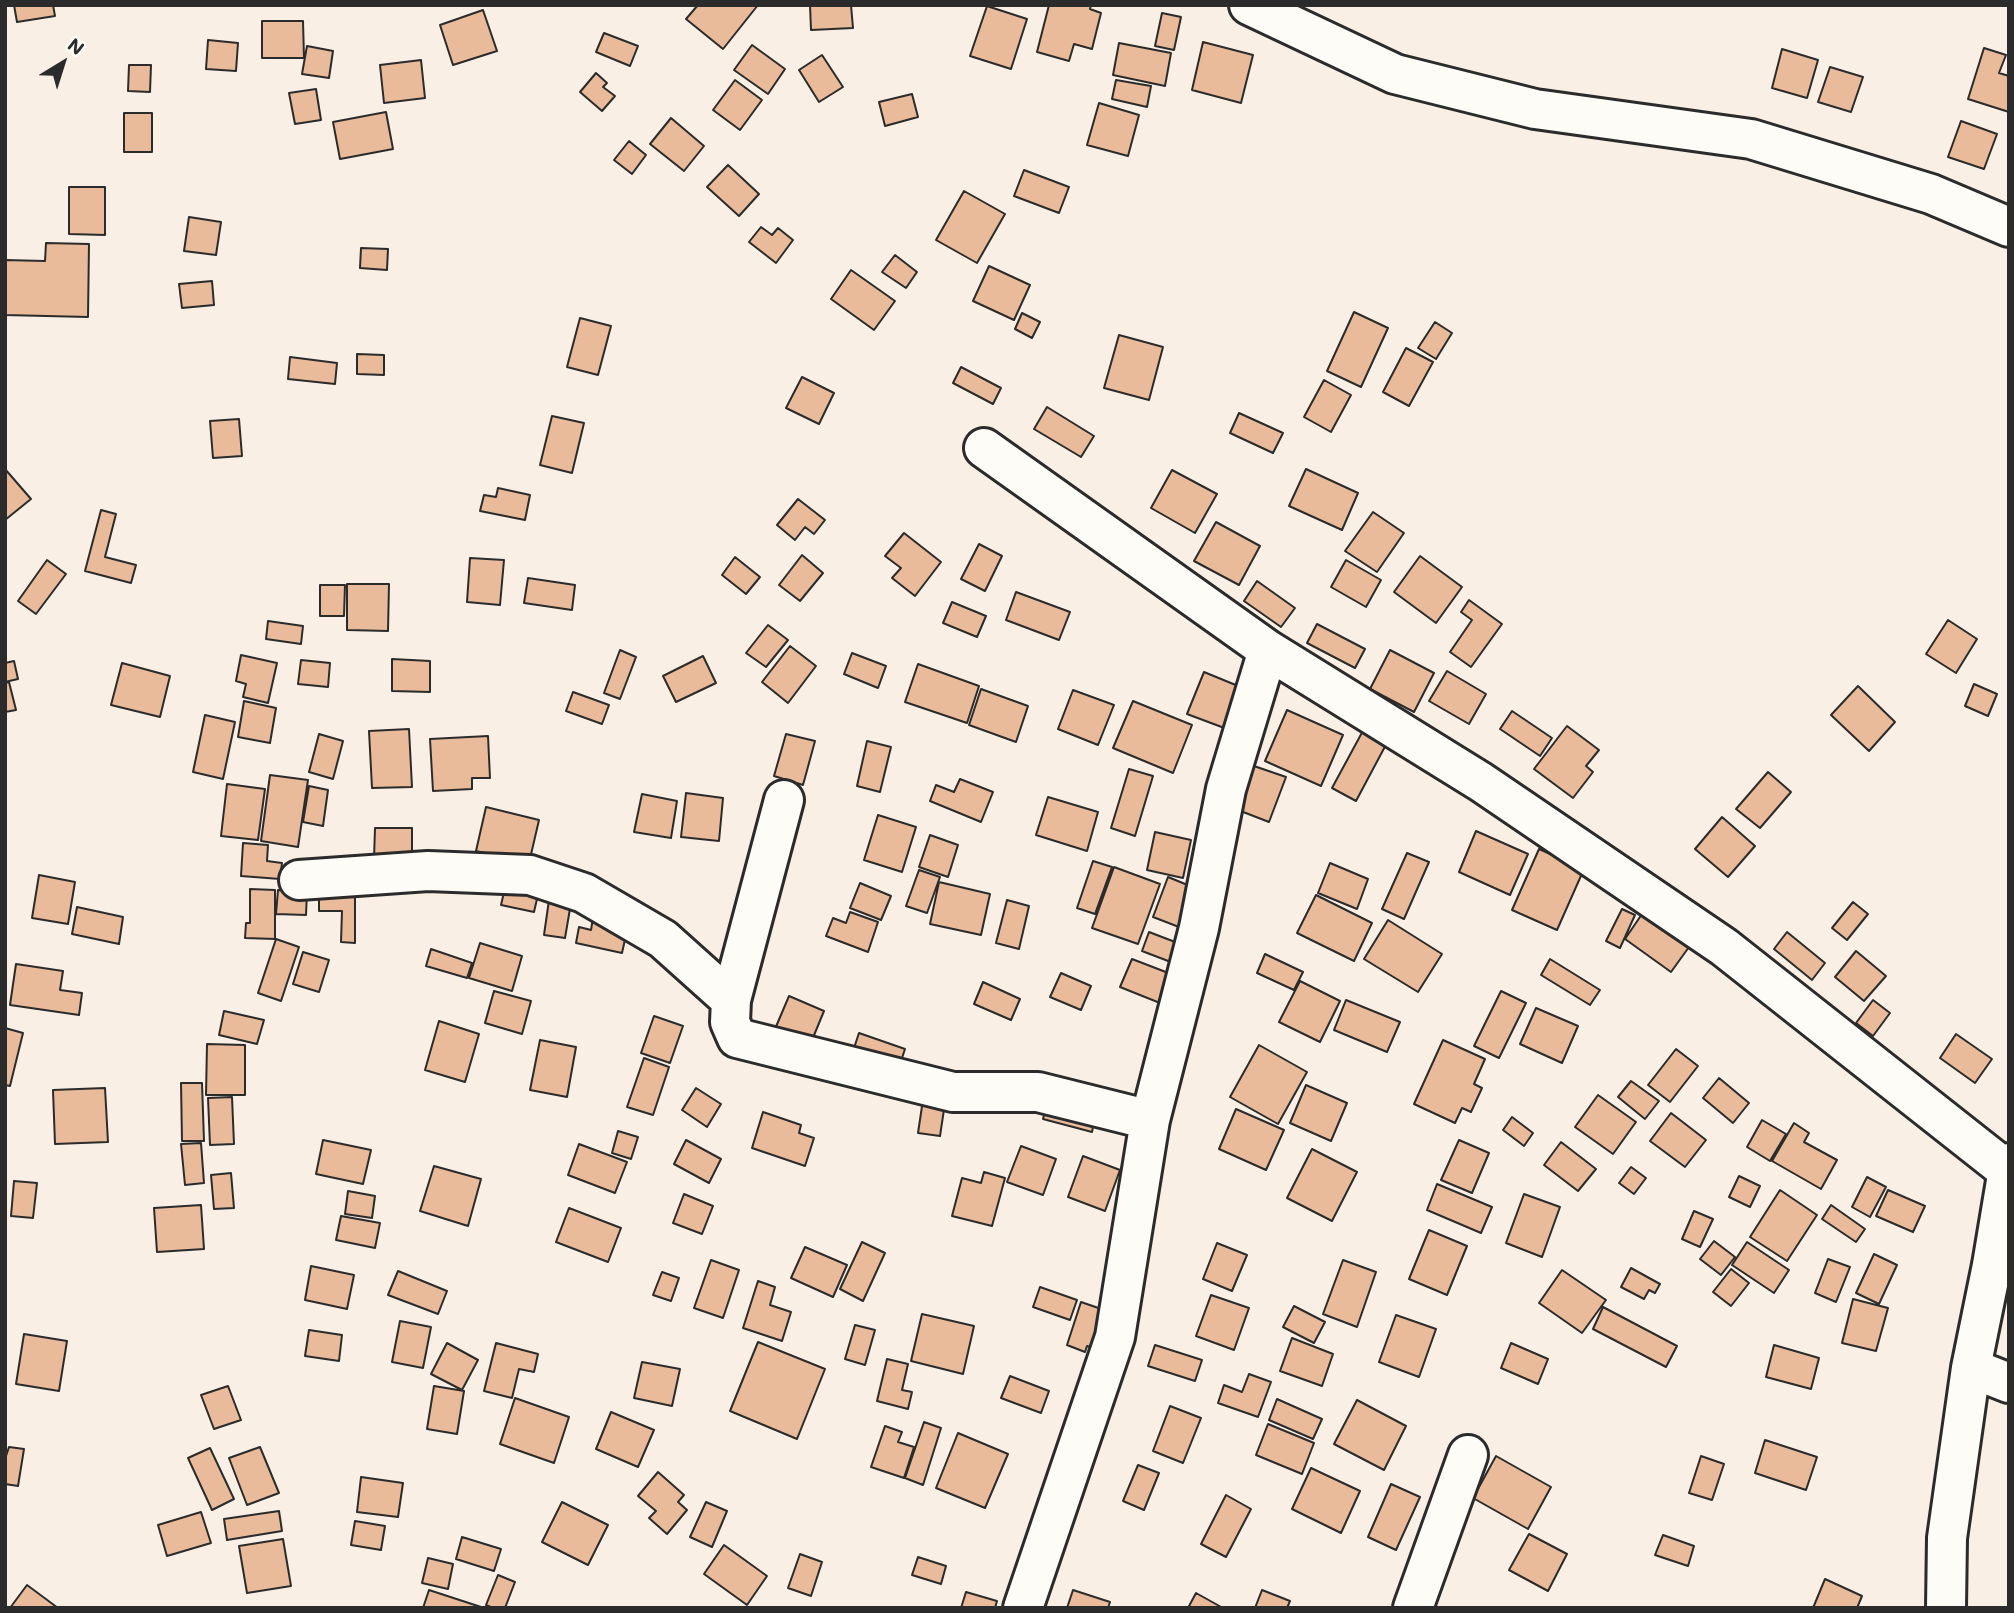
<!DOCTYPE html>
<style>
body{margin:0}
#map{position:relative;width:2014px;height:1613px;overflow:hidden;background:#f9efe4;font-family:Mali,sans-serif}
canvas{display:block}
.frame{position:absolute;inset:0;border:7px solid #2b2b2b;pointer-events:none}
.north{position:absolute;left:28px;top:28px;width:70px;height:70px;-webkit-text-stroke:5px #fdfcf7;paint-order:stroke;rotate:38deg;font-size:19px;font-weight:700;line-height:28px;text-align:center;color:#2b2b2b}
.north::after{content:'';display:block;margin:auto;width:24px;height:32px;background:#2b2b2b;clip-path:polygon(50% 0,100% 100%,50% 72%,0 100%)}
</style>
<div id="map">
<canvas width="2014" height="1613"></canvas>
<div class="frame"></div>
<div class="north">N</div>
</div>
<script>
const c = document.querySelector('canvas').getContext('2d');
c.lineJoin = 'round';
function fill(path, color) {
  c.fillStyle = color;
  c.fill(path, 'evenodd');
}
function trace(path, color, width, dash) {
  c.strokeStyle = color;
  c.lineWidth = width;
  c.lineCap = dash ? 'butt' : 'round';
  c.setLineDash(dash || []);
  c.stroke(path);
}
const building = new Path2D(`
 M14 5H53L55 16 17 22Z
 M698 5H758L723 49 686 19Z
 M810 5H851L853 28 811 30Z
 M1049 5H1091L1090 9 1101 13 1092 49 1074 44 1069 61 1037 52Z
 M987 6 1027 19 1011 69 970 56Z
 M483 10 497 51 453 65 440 25Z
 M1162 13 1181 17 1174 50 1155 46Z
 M262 21H303L304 58H262Z
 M604 33 638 46 630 66 596 52Z
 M208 40 238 43 236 71 206 69Z
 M1203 42 1253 55 1241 103 1192 90Z
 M1119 43 1171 53 1165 86 1113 75Z
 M752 45 785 69 768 94 734 70Z
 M307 46 333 51 329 78 302 74Z
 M1984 48 2006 55 1999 73 2009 76V112L1968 99Z
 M1782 49 1818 60 1807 98 1772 88Z
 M822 55 843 87 819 102 799 70Z
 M421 60 425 98 384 103 380 65Z
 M129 65H151L150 92 128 91Z
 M1830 67 1863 77 1851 112 1818 102Z
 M596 73 607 83 603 87 615 96 602 111 580 92Z
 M735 80 762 100 740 130 713 110Z
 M1116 80 1151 86 1147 107 1112 99Z
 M316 89 321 120 295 124 289 93Z
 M912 94 918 117 885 126 879 102Z
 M1099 103 1139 115 1128 156 1087 145Z
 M386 112 393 149 340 159 333 122Z
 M124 113H152V152H124Z
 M671 118 704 146 684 171 650 144Z
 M1961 121 1997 134 1984 169 1948 157Z
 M629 141 646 155 632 174 614 160Z
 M728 165 759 194 739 216 707 187Z
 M1024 170 1069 187 1059 213 1014 196Z
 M69 187H105V235L69 234Z
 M964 191 1005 214 977 263 936 240Z
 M189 217 221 222 216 255 184 251Z
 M761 227 772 235 778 228 793 240 776 263 749 242Z
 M46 243 89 244 88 317 5 315V260L45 261Z
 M361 248 388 249 387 270 360 268Z
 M895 255 917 272 906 288 882 272Z
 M989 266 1030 285 1014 320 973 301Z
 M851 270 895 301 874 330 831 299Z
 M212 281 214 305 182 308 179 284Z
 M1354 312 1388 328 1361 387 1327 371Z
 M1022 313 1040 322 1032 338 1015 329Z
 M580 318 611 326 598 375 567 367Z
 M1435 322 1452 333 1436 359 1418 348Z
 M1119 335 1163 347 1149 400 1104 388Z
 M1406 348 1433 362 1409 406 1383 392Z
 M357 354 384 355V375L357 374Z
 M290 357 337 363 335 384 288 379Z
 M961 367 1001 388 993 404 953 383Z
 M802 377 834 393 819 424 786 408Z
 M1324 380 1351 395 1331 432 1304 417Z
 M1047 407 1094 436 1081 457 1034 429Z
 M1239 413 1283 433 1273 453 1230 433Z
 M552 416 584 423 572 473 540 465Z
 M239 419 242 456 213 458 210 421Z
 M5 469 31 499 5 520Z
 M1306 469 1358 493 1342 530 1289 506Z
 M1172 470 1217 494 1195 533 1151 508Z
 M498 488 530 495 525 520 480 511 484 495 496 497Z
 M798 499 825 520 814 534 805 527 795 540 777 525Z
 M101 510 116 514 105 557 136 565 131 583 85 571Z
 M1373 512 1404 533 1377 572 1345 551Z
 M1216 522 1260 546 1239 585 1194 561Z
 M904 533 941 562 915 596 892 578 901 568 885 556Z
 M979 544 1002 556 985 591 961 579Z
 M802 555 823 573 800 601 779 585Z
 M1420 556 1462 587 1436 623 1394 592Z
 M735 557 760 577 746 594 722 575Z
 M470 558 504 560 500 605 467 602Z
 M47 560 66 574 36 614 18 601Z
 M1346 560 1381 580 1366 607 1331 587Z
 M528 578 575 585 572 610 524 603Z
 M1257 581 1295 608 1281 627 1244 601Z
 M347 584H389L388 631 347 630Z
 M320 585H345L344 616H320Z
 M1016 592 1070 612 1059 640 1006 620Z
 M1469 600 1502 624 1471 667 1450 652 1472 620 1461 612Z
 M952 602 986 616 977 637 943 623Z
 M1948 620 1977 639 1956 673 1926 654Z
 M268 621 303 626 301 644 266 639Z
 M1317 624 1365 649 1355 668 1307 643Z
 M768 625 788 640 766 667 746 653Z
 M790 646 816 666 788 703 762 682Z
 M620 650 636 657 620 699 604 693Z
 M1390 650 1434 673 1414 712 1370 689Z
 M852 653 886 666 878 688 844 674Z
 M241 655 277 663 268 703 243 697 246 684 236 681Z
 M703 656 716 683 676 702 663 676Z
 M392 659 430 661V692L392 691Z
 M301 660 330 663 328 687 298 684Z
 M14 661 18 679 5 682V663Z
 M122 663 170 676 160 717 111 705Z
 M918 664 979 686 967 723 905 702Z
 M1447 671 1486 694 1469 724 1429 701Z
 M1204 672 1243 688 1227 729 1187 714Z
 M9 682 16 710 5 712V683Z
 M1974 684 1997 694 1988 716 1965 706Z
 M1858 686 1895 722 1869 751 1831 715Z
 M981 689 1028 706 1016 742 969 725Z
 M1073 690 1114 705 1098 745 1058 729Z
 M573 692 609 705 602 724 566 711Z
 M244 701 276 708 270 743 238 737Z
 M1133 701 1192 725 1173 773 1113 748Z
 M1287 710 1343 735 1321 786 1265 761Z
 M1512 711 1552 738 1540 756 1500 729Z
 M205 715 235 722 223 779 193 772Z
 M1567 726 1599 750 1586 766 1593 772 1573 798 1534 769Z
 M1365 727 1389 739 1356 801 1332 788Z
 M409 729 412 787 372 788 369 731Z
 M319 734 343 741 333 779 309 772Z
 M786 734 815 741 803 785 774 776Z
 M488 736 490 778H472V789L433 791 430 739Z
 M867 741 891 747 880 792 857 786Z
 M1254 766 1286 777 1269 822 1238 810Z
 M1129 769 1153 776 1135 836 1111 828Z
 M1768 772 1791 792 1760 828 1736 809Z
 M270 775 308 780 298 847 261 841Z
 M960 779 993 792 981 822 930 801 936 785 954 792Z
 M227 784 265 789 258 840 221 836Z
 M309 786 328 790 323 826 303 822Z
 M686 793 723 798 719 841 681 837Z
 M642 794 677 801 671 838 634 832Z
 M1048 797 1098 812 1087 851 1036 835Z
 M486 807 539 820 529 863 476 851Z
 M878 815 916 827 902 872 864 860Z
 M1722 817 1755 846 1728 877 1695 849Z
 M375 828H412V860L374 859Z
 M1476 831 1528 854 1510 895 1459 872Z
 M1155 832 1191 840 1183 878 1147 870Z
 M930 835 958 845 948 877 919 867Z
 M243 843 268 845 267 861 282 863 280 879 241 876Z
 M1539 849 1584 869 1557 930 1512 910Z
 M1407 853 1429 862 1404 919 1382 909Z
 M1093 861 1112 867 1095 914 1077 908Z
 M1330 863 1368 879 1357 909 1318 893Z
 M1114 867 1160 884 1138 944 1092 928Z
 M919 870 940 877 927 913 906 906Z
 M39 875 75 882 68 924 32 918Z
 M1168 877 1195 888 1179 927 1153 917Z
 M507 879 540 886 534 912 501 905Z
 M939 882 990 894 981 935 930 924Z
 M860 883 891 896 881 920 850 908Z
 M250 889 275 890V939L245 938 246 923H250Z
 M278 890 307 892 306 915 276 914Z
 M319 890 355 891V943L341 942 342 911H319Z
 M550 893 572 897 565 938 544 935Z
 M1316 895 1372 923 1354 961 1297 933Z
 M1007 900 1029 906 1019 949 996 943Z
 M1853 902 1868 914 1847 940 1832 928Z
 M77 907 123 917 119 944 72 934Z
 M1622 909 1635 915 1620 948 1606 941Z
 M850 912 878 922 868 952 826 936 833 918 846 923Z
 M1642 914 1689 947 1671 972 1625 939Z
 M593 918 628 926 622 953 576 943 579 927 591 930Z
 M1388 920 1442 954 1418 992 1364 959Z
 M1149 932 1183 945 1176 964 1142 951Z
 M1787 932 1825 963 1812 980 1774 949Z
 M276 939 299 947 281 1001 258 993Z
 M480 943 522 956 512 991 469 978Z
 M431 949 472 963 467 978 426 966Z
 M1856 951 1886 976 1864 1001 1835 977Z
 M303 952 329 960 319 992 293 984Z
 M1265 954 1303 972 1294 990 1257 973Z
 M1132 959 1171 974 1160 1003 1120 987Z
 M1550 959 1600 990 1590 1005 1541 975Z
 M16 964 63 971 60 990 82 993 79 1015 10 1005Z
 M1061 973 1091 986 1081 1010 1050 997Z
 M1300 981 1340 1001 1320 1042 1279 1022Z
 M983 982 1020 999 1011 1020 974 1004Z
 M494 991 531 1001 522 1034 485 1023Z
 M1501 991 1526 1003 1499 1058 1474 1046Z
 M789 996 824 1011 810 1045 775 1029Z
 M1346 1000 1400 1022 1387 1052 1334 1030Z
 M1873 1000 1890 1013 1873 1036 1856 1023Z
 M1536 1008 1578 1026 1562 1063 1520 1044Z
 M224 1011 264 1020 257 1044 219 1035Z
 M654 1016 683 1026 670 1063 641 1053Z
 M439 1021 479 1034 465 1082 425 1070Z
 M5 1028 23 1033 10 1086 5 1085Z
 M859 1033 905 1049 899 1067 853 1051Z
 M1956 1034 1992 1059 1975 1083 1940 1058Z
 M540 1040 576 1047 567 1097 530 1090Z
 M1443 1040 1485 1059 1474 1084 1482 1088 1471 1112 1462 1108 1455 1123 1414 1104Z
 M207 1044 245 1045V1095H206Z
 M1259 1045 1307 1072 1278 1124 1230 1097Z
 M1676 1049 1698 1066 1670 1102 1648 1085Z
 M644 1058 669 1067 653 1115 627 1107Z
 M1719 1078 1749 1103 1733 1123 1703 1098Z
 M1631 1081 1659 1101 1645 1119 1618 1097Z
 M181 1083H202L204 1141H182Z
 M1306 1085 1347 1103 1331 1141 1290 1123Z
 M105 1088 108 1142 55 1144 53 1090Z
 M696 1088 721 1104 707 1127 682 1110Z
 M924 1093 946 1096 940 1136 918 1133Z
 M1598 1095 1636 1122 1613 1154 1575 1127Z
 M232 1097 234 1144 210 1145 208 1098Z
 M1048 1099 1096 1112 1092 1132 1043 1119Z
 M1236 1109 1284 1130 1266 1170 1219 1149Z
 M763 1112 801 1125 799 1133 814 1138 805 1166 752 1148Z
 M1671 1113 1706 1140 1685 1167 1650 1141Z
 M1512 1117 1533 1133 1524 1146 1503 1130Z
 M1762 1120 1786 1134 1770 1161 1747 1147Z
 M1794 1123 1809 1133 1804 1142 1837 1160 1821 1189 1772 1161Z
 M618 1131 638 1137 631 1159 612 1153Z
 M323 1140 371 1150 363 1184 316 1174Z
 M686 1140 721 1159 709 1183 674 1164Z
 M1459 1140 1489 1153 1472 1193 1441 1180Z
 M1561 1142 1596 1169 1578 1191 1544 1165Z
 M201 1143 204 1183 185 1185 181 1144Z
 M579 1144 627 1162 615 1193 568 1175Z
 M1021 1146 1056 1159 1043 1195 1007 1182Z
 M1312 1149 1357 1172 1332 1221 1287 1198Z
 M1083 1156 1120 1170 1105 1211 1068 1197Z
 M434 1166 481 1179 468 1226 420 1211Z
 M1631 1167 1646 1178 1634 1194 1619 1183Z
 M984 1172 1005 1178 992 1226 952 1216 962 1178 981 1183Z
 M231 1173 234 1208 214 1209 211 1175Z
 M1739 1176 1760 1186 1750 1207 1729 1197Z
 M1867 1177 1886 1187 1870 1217 1852 1207Z
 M14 1181 37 1183 33 1218 11 1216Z
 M1437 1184 1492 1207 1481 1233 1427 1210Z
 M1780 1190 1817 1215 1787 1261 1750 1237Z
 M1888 1190 1925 1206 1913 1232 1876 1216Z
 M348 1191 375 1196 372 1218 345 1214Z
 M684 1194 713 1206 702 1234 673 1223Z
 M1524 1194 1560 1207 1542 1257 1506 1243Z
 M201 1205 204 1249 157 1252 154 1208Z
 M1831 1205 1865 1229 1856 1242 1822 1219Z
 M569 1208 621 1228 608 1262 556 1242Z
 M1694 1211 1713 1219 1700 1247 1682 1239Z
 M341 1216 380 1223 375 1248 336 1240Z
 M1429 1230 1467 1246 1447 1295 1409 1279Z
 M1714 1241 1735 1257 1721 1275 1700 1259Z
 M862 1242 885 1253 863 1301 840 1289Z
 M1747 1242 1789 1270 1774 1293 1732 1265Z
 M1217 1243 1247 1255 1232 1291 1203 1279Z
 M805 1247 847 1265 833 1297 791 1278Z
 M1874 1254 1897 1265 1879 1304 1856 1293Z
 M1828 1259 1850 1267 1836 1302 1815 1293Z
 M711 1260 739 1270 723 1318 694 1308Z
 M1343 1260 1376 1272 1357 1327 1323 1314Z
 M311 1266 354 1275 347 1309 305 1300Z
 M1631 1268 1660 1284 1655 1293 1649 1290 1644 1299 1621 1287Z
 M1731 1269 1749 1283 1731 1306 1713 1292Z
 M1562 1270 1606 1300 1582 1333 1539 1303Z
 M398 1271 447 1291 438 1314 388 1295Z
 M662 1272 679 1278 671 1301 653 1295Z
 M758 1281 775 1287 770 1305 791 1312 782 1341 743 1328Z
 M1040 1287 1077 1300 1070 1320 1033 1307Z
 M1211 1295 1249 1308 1234 1350 1196 1336Z
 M1853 1299 1888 1308 1876 1351 1842 1343Z
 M1081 1302 1113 1313 1101 1350 1087 1346 1085 1352 1067 1345Z
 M1294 1306 1325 1322 1314 1343 1283 1327Z
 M1603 1307 1677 1346 1666 1367 1593 1329Z
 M922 1314 974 1326 963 1374 911 1361Z
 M1396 1315 1436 1329 1419 1377 1379 1362Z
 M400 1321 431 1327 423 1368 392 1362Z
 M855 1325 875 1330 865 1365 845 1359Z
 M309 1330 342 1335 339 1361 305 1356Z
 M24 1334 67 1341 59 1391 16 1384Z
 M1292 1338 1333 1354 1322 1386 1280 1371Z
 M758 1342 825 1369 797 1439 730 1411Z
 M447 1343 478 1360 462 1390 431 1374Z
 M496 1343 538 1354 534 1372 519 1369 512 1398 484 1391Z
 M1511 1343 1548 1359 1538 1384 1501 1368Z
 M1155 1345 1202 1360 1195 1381 1148 1366Z
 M1774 1345 1819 1358 1811 1389 1766 1377Z
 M887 1359 908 1364 902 1390 912 1392 908 1409 877 1401Z
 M642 1362 680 1369 672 1406 634 1398Z
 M1249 1374 1271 1382 1258 1417 1218 1403 1224 1385 1242 1392Z
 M1010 1376 1049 1391 1041 1413 1001 1398Z
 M228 1386 241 1420 214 1429 201 1395Z
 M434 1386 464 1391 457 1434 427 1429Z
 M515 1398 569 1417 554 1463 500 1444Z
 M1277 1399 1322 1419 1313 1439 1269 1420Z
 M1357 1400 1406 1426 1384 1470 1334 1444Z
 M1170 1406 1201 1418 1183 1463 1153 1451Z
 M611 1412 654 1430 638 1467 596 1449Z
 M924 1422 941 1428 923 1485 905 1478Z
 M1268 1424 1314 1443 1302 1474 1256 1455Z
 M885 1426 902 1432 898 1442 914 1447 904 1478 871 1467Z
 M958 1433 1008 1454 985 1508 936 1488Z
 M1765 1440 1817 1457 1806 1490 1755 1473Z
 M9 1447 24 1449 18 1486 5 1484V1459Z
 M260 1447 279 1493 247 1505 229 1458Z
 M210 1448 234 1499 212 1510 188 1458Z
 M1496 1456 1551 1487 1528 1529 1473 1498Z
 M1701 1456 1724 1464 1712 1500 1689 1493Z
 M1138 1465 1159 1473 1144 1510 1123 1501Z
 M1311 1468 1360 1491 1341 1533 1292 1509Z
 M658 1472 684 1495 678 1502 687 1510 667 1534 649 1518 656 1511 638 1496Z
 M361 1477 403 1483 398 1517 357 1512Z
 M1391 1484 1420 1497 1396 1550 1368 1537Z
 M1226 1495 1251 1509 1226 1557 1201 1544Z
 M562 1502 608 1525 588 1565 542 1542Z
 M706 1502 727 1511 712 1547 690 1537Z
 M279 1511 282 1531 227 1540 224 1519Z
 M201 1512 211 1543 167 1556 158 1525Z
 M355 1521 385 1526 381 1550 351 1545Z
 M1529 1534 1567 1554 1548 1591 1509 1570Z
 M1663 1535 1694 1546 1688 1566 1655 1555Z
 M462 1537 501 1549 494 1571 456 1559Z
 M283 1539 291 1586 247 1593 239 1546Z
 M724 1545 767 1576 747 1605 704 1574Z
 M800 1554 822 1562 811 1596 788 1588Z
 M918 1557 946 1566 941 1584 912 1575Z
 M428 1558 453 1564 448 1589 422 1583Z
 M498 1575 515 1582 505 1608H493L486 1605Z
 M1825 1579 1862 1596 1857 1608H1813Z
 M27 1585 58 1608H10Z
 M429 1590 481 1607 480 1608H423Z
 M1073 1590 1110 1602 1108 1608H1067Z
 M1262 1590 1290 1601 1287 1608H1255Z
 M966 1592 997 1601 995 1608H961Z
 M1196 1593 1223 1608H1188Z`);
fill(building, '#e9bb9a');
trace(building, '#2b2b2b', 2);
const minor = new Path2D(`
 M1249 5 1395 74 1535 109 1751 139 1931 194 2009 227
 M984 448 1268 650 1481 782 1724 947 2008 1171
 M784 800 731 1000 730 1022 737 1038 953 1092H1038L1150 1120
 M299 880 428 871 530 875 584 893 663 939 731 1000
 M2009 1163 1992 1265 1971 1368 2009 1383
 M1023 1608 1115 1337 1150 1120 1199 928 1226 789 1268 650
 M1413 1608 1468 1455
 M1946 1608 1947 1538 1971 1368`);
trace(minor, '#2b2b2b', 44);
trace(minor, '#fdfcf7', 38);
</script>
